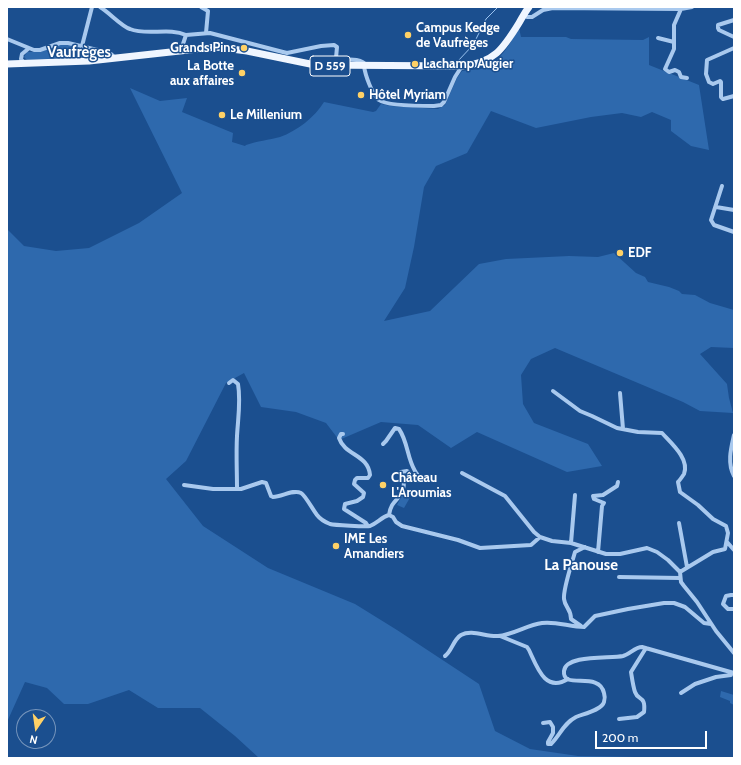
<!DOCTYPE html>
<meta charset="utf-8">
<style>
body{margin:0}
#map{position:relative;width:741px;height:765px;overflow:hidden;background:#1b4f8f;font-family:Cabin,sans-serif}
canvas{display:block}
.frame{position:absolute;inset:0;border:8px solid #fff;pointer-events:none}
.north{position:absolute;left:16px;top:709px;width:40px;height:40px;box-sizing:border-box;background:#1b4f8f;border:1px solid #7695bc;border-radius:50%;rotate:193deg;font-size:11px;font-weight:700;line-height:16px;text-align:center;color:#fff}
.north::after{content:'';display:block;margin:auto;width:14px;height:18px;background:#ffd166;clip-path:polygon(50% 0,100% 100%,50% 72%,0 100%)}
.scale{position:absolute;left:595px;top:731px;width:112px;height:18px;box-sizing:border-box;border:2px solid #fff;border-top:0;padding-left:5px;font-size:12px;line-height:14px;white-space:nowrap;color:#fff;-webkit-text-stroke:3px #1b4f8f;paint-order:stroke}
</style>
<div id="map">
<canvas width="741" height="765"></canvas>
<div class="frame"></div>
<div class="north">N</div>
<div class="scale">200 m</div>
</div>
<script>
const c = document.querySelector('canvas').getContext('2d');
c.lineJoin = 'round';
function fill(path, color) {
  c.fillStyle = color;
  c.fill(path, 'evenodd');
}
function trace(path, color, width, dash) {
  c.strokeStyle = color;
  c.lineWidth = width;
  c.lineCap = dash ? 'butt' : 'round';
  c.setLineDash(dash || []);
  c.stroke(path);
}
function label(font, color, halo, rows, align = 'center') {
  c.font = font + ' Cabin,sans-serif';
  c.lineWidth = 3;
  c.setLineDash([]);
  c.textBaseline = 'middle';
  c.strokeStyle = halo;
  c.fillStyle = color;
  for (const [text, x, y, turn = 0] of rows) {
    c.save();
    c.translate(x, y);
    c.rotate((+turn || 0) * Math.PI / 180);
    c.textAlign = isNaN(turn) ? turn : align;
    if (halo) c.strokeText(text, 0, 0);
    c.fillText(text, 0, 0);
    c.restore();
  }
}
fill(new Path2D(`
 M519 28 521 37H566L571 39 643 40 649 37V65L699 85 709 150 691 146 671 131V120L652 112 641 117 622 113 591 117 536 128 491 111 467 153 436 166 424 187 414 247 405 288 384 321 430 311 479 264 506 259 569 256 598 257 614 253 636 273 645 277 648 282 669 287 679 291 682 294 695 295 710 303 734 310V348L711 347 700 354 727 384 729 398 733 413 700 411 683 402 555 348 531 359 521 375 523 404 534 423 588 444 602 466 567 472 477 432 451 448 418 425 381 422 339 440 326 423 296 412 261 407 244 373 226 383 186 461 166 479 203 526 268 568 355 604 397 630 479 684 495 731 530 749 578 756 694 758H259L235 736 200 708H158L129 690 88 704H64L47 688 25 682 7 722V229L24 246 56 251 89 248 139 223 182 193 130 88 160 101 187 98 182 112 233 133 232 142 245 146 246 145C257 141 269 140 280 137 297 131 315 117 324 102L373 112 376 111 381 104 391 106 438 109 445 105 457 78 462 71C468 70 475 70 481 69 500 64 510 43 519 28Z
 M60 45C71 44 76 47 85 52 90 55 100 55 104 56L27 60 24 57 27 52H40Z
 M405 490 412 494 404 508 397 505Z
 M721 691 734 695V705L730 703V701L720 697Z`), '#2e69ad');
trace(new Path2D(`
 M458 61 473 45 486 19 498 7`), '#9cc4f0', 1);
trace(new Path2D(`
 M100 7C110 13 121 26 130 29 147 36 169 27 186 35
 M201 7 208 11 206 33
 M681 9 674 25V49L665 69 669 72 675 70 679 72 681 77 687 78
 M527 17H532L543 10 553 8 681 9 692 7
 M734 20 718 25V28L719 30 734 37
 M658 38 674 42
 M7 39 34 50H40L60 43H68L106 52 111 54 115 58
 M82 46 92 7
 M734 48 707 60 706 74 709 82 713 84 720 81 721 82V97L723 99 734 96
 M181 50 186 35 210 33 283 52 287 53 321 46 334 45 337 47 336 58 338 60C347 60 361 57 367 66
 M24 63 21 59 22 54 28 49
 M364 66C365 74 372 95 379 100 387 106 422 106 434 106L441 105 444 102 455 77 462 66
 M722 186 711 220 714 225 734 232
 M716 207 734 210
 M229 383 233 380 238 384C241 401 238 418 237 436 236 453 237 471 237 489
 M553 391 580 411 592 416 617 428 638 432 662 433C671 443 690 459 684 474 682 477 680 480 678 482L680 492 698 505 713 519 726 526 728 533 725 549 713 552 680 572
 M620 393 623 429
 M343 434H341L339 438C345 456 368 454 370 475L368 478H357L355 480 354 484 364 493 363 497 357 501 345 504 344 509 366 523 368 526
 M734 435C731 448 727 463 734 476
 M383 444 386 441 395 428 399 429C408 442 407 458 415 471 417 475 419 475 419 479L417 481 407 471 401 472C403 477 405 484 403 489 400 500 391 500 389 515
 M462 473 505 496 534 532 540 537
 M184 485 213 489H241L262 482 266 483 271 496 273 497C282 497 293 489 301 493 305 495 313 510 317 515 320 519 325 522 330 524 334 525 366 527 370 526 377 523 382 517 389 515L393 517 396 522 402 526 458 540 480 548 531 545 540 537 552 541 571 543 606 554H620L647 548 657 552 668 560 680 572 681 582 684 586 697 602 716 631 734 653
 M679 523 687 567
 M727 542 734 550
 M571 543 575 495
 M598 552 602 506 604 503 594 499 593 496 603 495 617 486 618 482
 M619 577 680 578
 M734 595H731L726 596 723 604 728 609H734
 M581 626 571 619C571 608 565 608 564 599 563 589 572 563 575 552L585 547
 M500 636 527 647 529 650C537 667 545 693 568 679
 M445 656C452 651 453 640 461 635 472 629 486 637 498 636 513 635 527 625 542 623 556 621 570 627 584 627L595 616 628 609 664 603H674L685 607 704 623 711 624
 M681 693 695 684 716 677 731 675
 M619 719 637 717 644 712C646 695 638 701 635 692 633 686 632 678 631 672L646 648
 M543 723 550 722 553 727V733L548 742V744H551C560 735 564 723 576 717 583 714 602 710 604 702 605 699 605 696 604 693 599 670 562 691 564 671 566 654 611 659 623 656 630 654 635 647 642 647L734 673`), '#a9c9ee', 4);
trace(new Path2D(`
 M7 64 89 61 216 47 247 51 315 65 462 66C494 63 503 49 519 23 522 18 525 12 529 7`), '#f0f6ff', 7);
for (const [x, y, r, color] of [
 [408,35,4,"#ffd166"],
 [244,48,4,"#ffd166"],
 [415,64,4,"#ffd166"],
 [242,73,4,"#ffd166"],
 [361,95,4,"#ffd166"],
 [222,115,4,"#ffd166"],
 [620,253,4,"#ffd166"],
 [383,485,4,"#ffd166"],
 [336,546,4,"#ffd166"]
]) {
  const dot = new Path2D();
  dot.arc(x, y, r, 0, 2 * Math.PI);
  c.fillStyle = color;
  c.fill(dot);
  trace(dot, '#1b4f8f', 1.5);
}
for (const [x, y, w] of [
 [330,66,40]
]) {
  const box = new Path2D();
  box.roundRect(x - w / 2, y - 10, w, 20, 3);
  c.fillStyle = '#1b4f8f';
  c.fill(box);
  trace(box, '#fff', 1);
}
label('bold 12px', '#fff', null, [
 ["D 559",330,66]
]);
label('bold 13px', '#fff', '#1b4f8f', [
 ["Campus Kedge",416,28],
 ["de Vaufrèges",416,43],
 ["Grands Pins",236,48,"right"],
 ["Lachamp Augier",423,64],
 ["La Botte",234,66,"right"],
 ["aux affaires",234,81,"right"],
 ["Hôtel Myriam",369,95],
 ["Le Millenium",230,115],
 ["EDF",628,253],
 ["Château",391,478],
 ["L'Aroumias",391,493],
 ["IME Les",344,539],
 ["Amandiers",344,554]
], 'left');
label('bold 15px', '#fff', '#1b4f8f', [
 ["Vaufrèges",79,53],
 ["La Panouse",581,566]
]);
</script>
